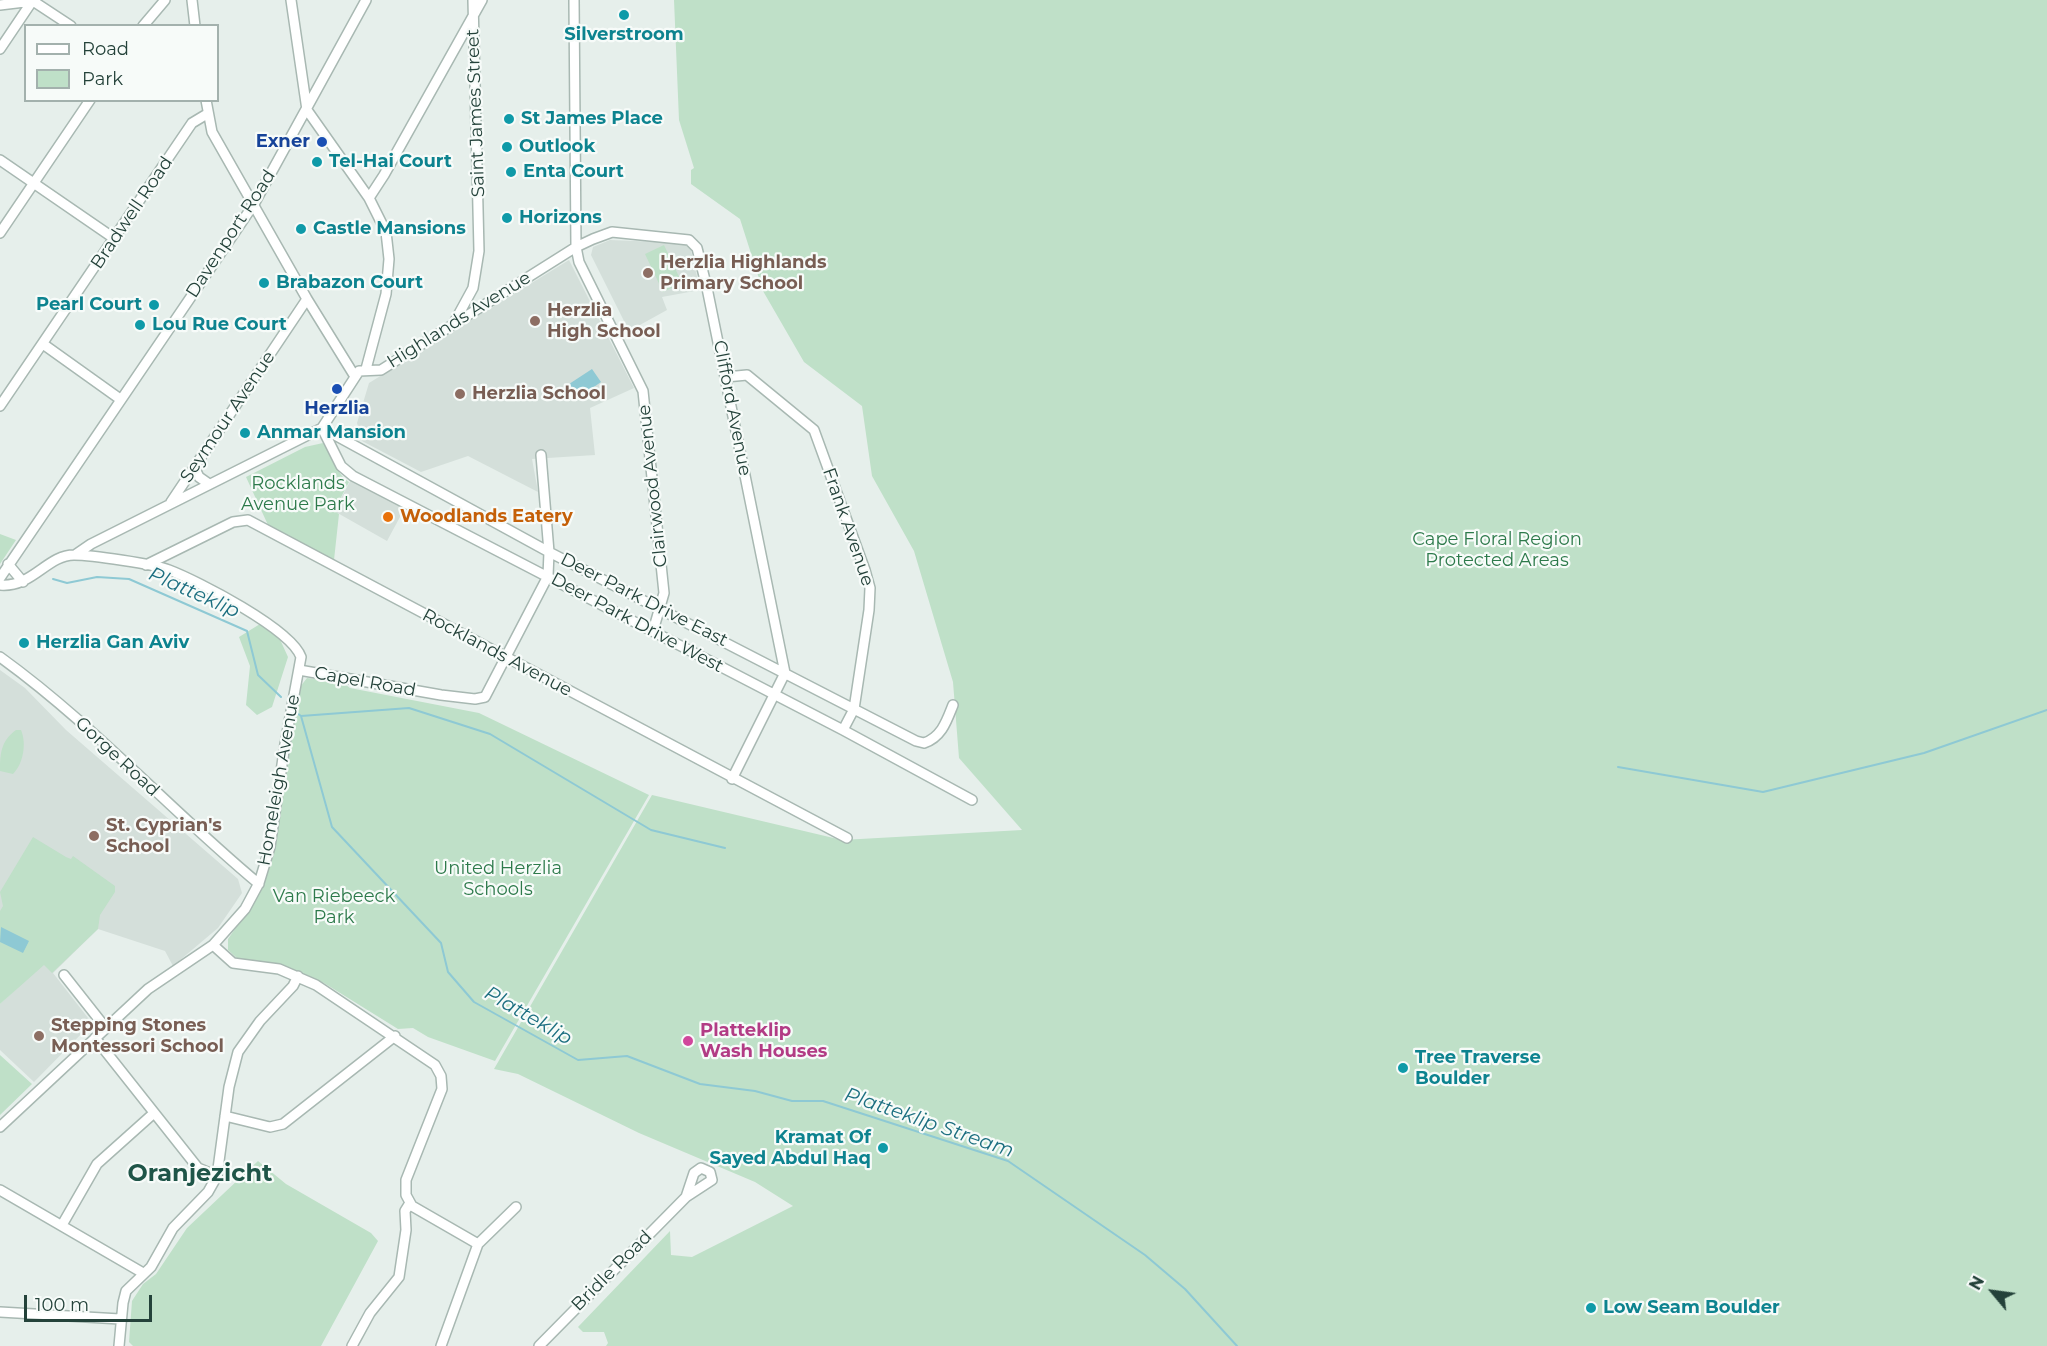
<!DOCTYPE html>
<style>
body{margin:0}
#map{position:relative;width:2047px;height:1346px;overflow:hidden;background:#e6efeb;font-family:Montserrat,sans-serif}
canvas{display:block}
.legend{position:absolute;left:24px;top:24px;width:195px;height:78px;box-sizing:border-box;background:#f7fbf9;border:2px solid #a3b1ad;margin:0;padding:8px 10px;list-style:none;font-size:18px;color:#24423a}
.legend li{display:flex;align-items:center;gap:12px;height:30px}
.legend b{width:30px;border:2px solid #a3b1ad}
.north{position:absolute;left:1963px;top:1262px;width:60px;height:60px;-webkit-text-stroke:4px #f7fbf9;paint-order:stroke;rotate:299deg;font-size:16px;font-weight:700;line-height:24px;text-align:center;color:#24423a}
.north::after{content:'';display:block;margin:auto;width:21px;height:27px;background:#24423a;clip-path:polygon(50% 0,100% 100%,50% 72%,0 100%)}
.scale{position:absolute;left:24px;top:1295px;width:128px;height:27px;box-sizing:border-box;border:3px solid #24423a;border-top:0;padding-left:8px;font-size:18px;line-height:21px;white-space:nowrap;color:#24423a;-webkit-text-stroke:4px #f7fbf9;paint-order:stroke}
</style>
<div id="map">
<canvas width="2047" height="1346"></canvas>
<ul class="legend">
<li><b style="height:8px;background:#fff"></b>Road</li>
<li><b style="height:16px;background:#bfe0c8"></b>Park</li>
</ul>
<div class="north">N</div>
<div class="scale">100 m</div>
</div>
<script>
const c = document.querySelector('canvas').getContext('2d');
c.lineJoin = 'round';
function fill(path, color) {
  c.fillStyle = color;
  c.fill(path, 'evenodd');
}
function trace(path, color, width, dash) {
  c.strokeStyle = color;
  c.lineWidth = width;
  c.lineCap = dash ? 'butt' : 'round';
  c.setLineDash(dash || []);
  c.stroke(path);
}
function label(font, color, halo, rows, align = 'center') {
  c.font = font + ' Montserrat,sans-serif';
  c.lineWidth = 4.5;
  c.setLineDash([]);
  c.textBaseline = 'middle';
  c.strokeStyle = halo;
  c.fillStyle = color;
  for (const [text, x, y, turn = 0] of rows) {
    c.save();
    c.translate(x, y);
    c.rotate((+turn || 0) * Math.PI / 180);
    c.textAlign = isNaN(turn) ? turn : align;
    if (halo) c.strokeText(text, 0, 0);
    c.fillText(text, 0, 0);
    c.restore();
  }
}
fill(new Path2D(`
 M610 240 684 243 691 250 700 290 662 297 667 310 629 331 591 255 593 247Z
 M569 260 634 388 590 408 595 455 532 459 538 492 468 456 421 472 362 441 357 423 369 383Z
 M353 476 407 504 387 541 334 511Z
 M0 670 25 688 66 730 238 879 242 893 218 928 173 966 165 951 98 929 53 973 92 1023 34 1082 0 1050V1004L21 984 0 978Z`), '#d4dfda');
fill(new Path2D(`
 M674 0H2047V1346H606L608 1343 604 1332H583L578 1327 670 1231 671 1255 692 1257 793 1206 755 1182 639 1133 518 1074 494 1069 652 795 842 840 1022 830 959 758 953 682 914 551 872 476 862 406 804 362 763 291 740 219 691 184V170L694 168 679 120Z
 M664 245 682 283 663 292 645 254Z
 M323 443C334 456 335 473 349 482L334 511 339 514 334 560 268 525 246 477 305 447Z
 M0 534 16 540 0 564Z
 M260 624 278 635 288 657 272 707 257 715 246 705 250 666 239 637Z
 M307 678 342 682 350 688 479 713 649 795 495 1061 428 1037 413 1028 398 1029 324 983 292 969 238 959 228 950V939L259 894 272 860 300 687Z
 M16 730H21C27 744 23 764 13 774L0 771C0 753 1 741 16 730Z
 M33 837 66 857 71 859 73 856 115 886V892L100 915 98 929 52 973 44 965 0 1004V911L3 906 0 892Z
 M0 1055 32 1084 0 1115Z
 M258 1161 286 1184 371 1233 378 1241 321 1346H133L129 1342 132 1301 143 1284 156 1274 187 1228Z`), '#bfe0c8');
fill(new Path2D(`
 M592 369 601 382 575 400 566 386Z
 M1 927 29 941 23 953 0 942Z`), '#8ec9d4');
trace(new Path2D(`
 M53 579 67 583 97 577 129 579 247 631 258 675 281 697
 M297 713 301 716 332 827 441 943 448 972 474 1002 578 1060 627 1056 700 1084 755 1091 792 1101H823L1008 1161 1145 1255 1185 1289 1237 1346
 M301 716 409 708 490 734 651 830 725 848
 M1618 767 1763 792 1924 753 2047 710`), '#8ec9d4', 2);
const minor = new Path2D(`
 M192 0 195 26
 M291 0 307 110 369 198 386 232 389 259 386 294 366 369
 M574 0 576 247 579 262 643 391 664 593 653 631
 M0 5 33 1 71 26
 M143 26 165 0
 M0 49 33 0
 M206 100 212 132 307 299 354 375
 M0 160 115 239
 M369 198 384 175 482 0
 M0 233 90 100
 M455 321 473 288 479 251 473 0
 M43 344 120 399
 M726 377 747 375 814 430 865 570 870 588 869 610 854 709 843 730
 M0 406 192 123 207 114
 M322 428 341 466 353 476 843 730 972 800
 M324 429 549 552 916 741 924 743C942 737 947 720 953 705
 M194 467 199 477 209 484
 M171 502 307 299
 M75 555 91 544 322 428 359 371 381 370 576 247 593 239 612 232 689 240 697 248 707 288 785 673 732 779
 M8 564 23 582
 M146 565 233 522 248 520 847 838
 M0 578 254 204 366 0
 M0 585C32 588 47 555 74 555 91 555 154 564 169 570 198 581 291 629 301 657L285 744 270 847 259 883 245 909 213 945 148 989 0 1127
 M0 657C93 724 171 811 259 884
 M299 670 441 695 475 699 485 697 548 576 549 552 541 455
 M213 945 233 963 279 969 316 985 435 1065 441 1076 442 1089 406 1180V1195L412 1206 478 1244
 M64 975 105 1027
 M95 1038 198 1168 217 1176
 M225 1116 270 1127 283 1124 395 1036
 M701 1168 710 1172 712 1180 686 1197 694 1173Z
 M0 1190 143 1273
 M62 1225 97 1164 154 1113
 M0 1312 120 1319
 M119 1346 123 1303 126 1291 151 1267 173 1228 208 1192 217 1176 229 1087 238 1052 260 1021 293 986 298 976
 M352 1346 370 1313 399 1277 406 1230 405 1211 410 1203
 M441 1346 478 1244 516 1207
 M539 1346 686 1197`);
trace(minor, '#a8b8b2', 12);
trace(minor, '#fff', 9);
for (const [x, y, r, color] of [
 [624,15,6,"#0f9aa8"],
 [509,119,6,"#0f9aa8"],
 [322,142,6,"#1a4fb4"],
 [507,147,6,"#0f9aa8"],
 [317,162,6,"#0f9aa8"],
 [511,172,6,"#0f9aa8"],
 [507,218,6,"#0f9aa8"],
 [301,229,6,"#0f9aa8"],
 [648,273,6,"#8d6e63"],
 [264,283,6,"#0f9aa8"],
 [154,305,6,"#0f9aa8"],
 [535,321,6,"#8d6e63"],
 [140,325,6,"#0f9aa8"],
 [337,389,6,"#1a4fb4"],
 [460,394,6,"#8d6e63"],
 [245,433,6,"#0f9aa8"],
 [388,517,6,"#e8710a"],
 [24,643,6,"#0f9aa8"],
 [94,836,6,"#8d6e63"],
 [39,1036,6,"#8d6e63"],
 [688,1041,6,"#d1479c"],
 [1403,1068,6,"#0f9aa8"],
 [883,1148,6,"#0f9aa8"],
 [1591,1308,6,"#0f9aa8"]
]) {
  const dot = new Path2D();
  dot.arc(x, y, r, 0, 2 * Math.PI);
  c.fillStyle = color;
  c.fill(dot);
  trace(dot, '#f7fbf9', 2);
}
label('bold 18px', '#0d838f', '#f7fbf9', [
 ["Silverstroom",624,35,"center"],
 ["St James Place",521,119],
 ["Outlook",519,147],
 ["Tel-Hai Court",329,162],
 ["Enta Court",523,172],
 ["Horizons",519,218],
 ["Castle Mansions",313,229],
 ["Brabazon Court",276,283],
 ["Pearl Court",142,305,"right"],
 ["Lou Rue Court",152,325],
 ["Anmar Mansion",257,433],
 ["Herzlia Gan Aviv",36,643],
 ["Tree Traverse",1415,1058],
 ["Boulder",1415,1079],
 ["Kramat Of",871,1138,"right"],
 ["Sayed Abdul Haq",871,1159,"right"],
 ["Low Seam Boulder",1603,1308]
], 'left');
label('18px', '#24423a', '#f7fbf9', [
 ["Saint James Street",476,113,-92],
 ["Bradwell Road",132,213,-56],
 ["Davenport Road",231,234,-57],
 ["Highlands Avenue",459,320,-32],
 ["Clifford Avenue",732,408,79],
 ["Seymour Avenue",228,417,-56],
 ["Clairwood Avenue",653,486,-96],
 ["Frank Avenue",848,527,71],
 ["Deer Park Drive East",644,600,27],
 ["Deer Park Drive West",637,623,28],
 ["Rocklands Avenue",497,653,28],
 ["Capel Road",365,682,10],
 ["Gorge Road",117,757,43],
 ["Homeleigh Avenue",279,780,-80],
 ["Bridle Road",612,1271,-45]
]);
label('bold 18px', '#164399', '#f7fbf9', [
 ["Exner",310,142],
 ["Herzlia",337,409,"center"]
], 'right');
label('bold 18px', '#785e54', '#f7fbf9', [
 ["Herzlia Highlands",660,263],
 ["Primary School",660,284],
 ["Herzlia",547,311],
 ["High School",547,332],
 ["Herzlia School",472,394],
 ["St. Cyprian's",106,826],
 ["School",106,847],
 ["Stepping Stones",51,1026],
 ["Montessori School",51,1047]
], 'left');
label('18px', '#2d7a4b', '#f7fbf9', [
 ["Rocklands",298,484],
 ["Avenue Park",298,505],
 ["Cape Floral Region",1497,540],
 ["Protected Areas",1497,561],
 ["United Herzlia",498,869],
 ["Schools",498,890],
 ["Van Riebeeck",334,897],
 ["Park",334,918]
]);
label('bold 18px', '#c56008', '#f7fbf9', [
 ["Woodlands Eatery",400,517]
], 'left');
label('bold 18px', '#b23c85', '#f7fbf9', [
 ["Platteklip",700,1031],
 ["Wash Houses",700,1052]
], 'left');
label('italic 20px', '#1c6f80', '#f7fbf9', [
 ["Platteklip",194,593,24],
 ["Platteklip",528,1016,30],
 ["Platteklip Stream",929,1123,19]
]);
label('bold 24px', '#1f5548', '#f7fbf9', [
 ["Oranjezicht",200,1174]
]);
</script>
